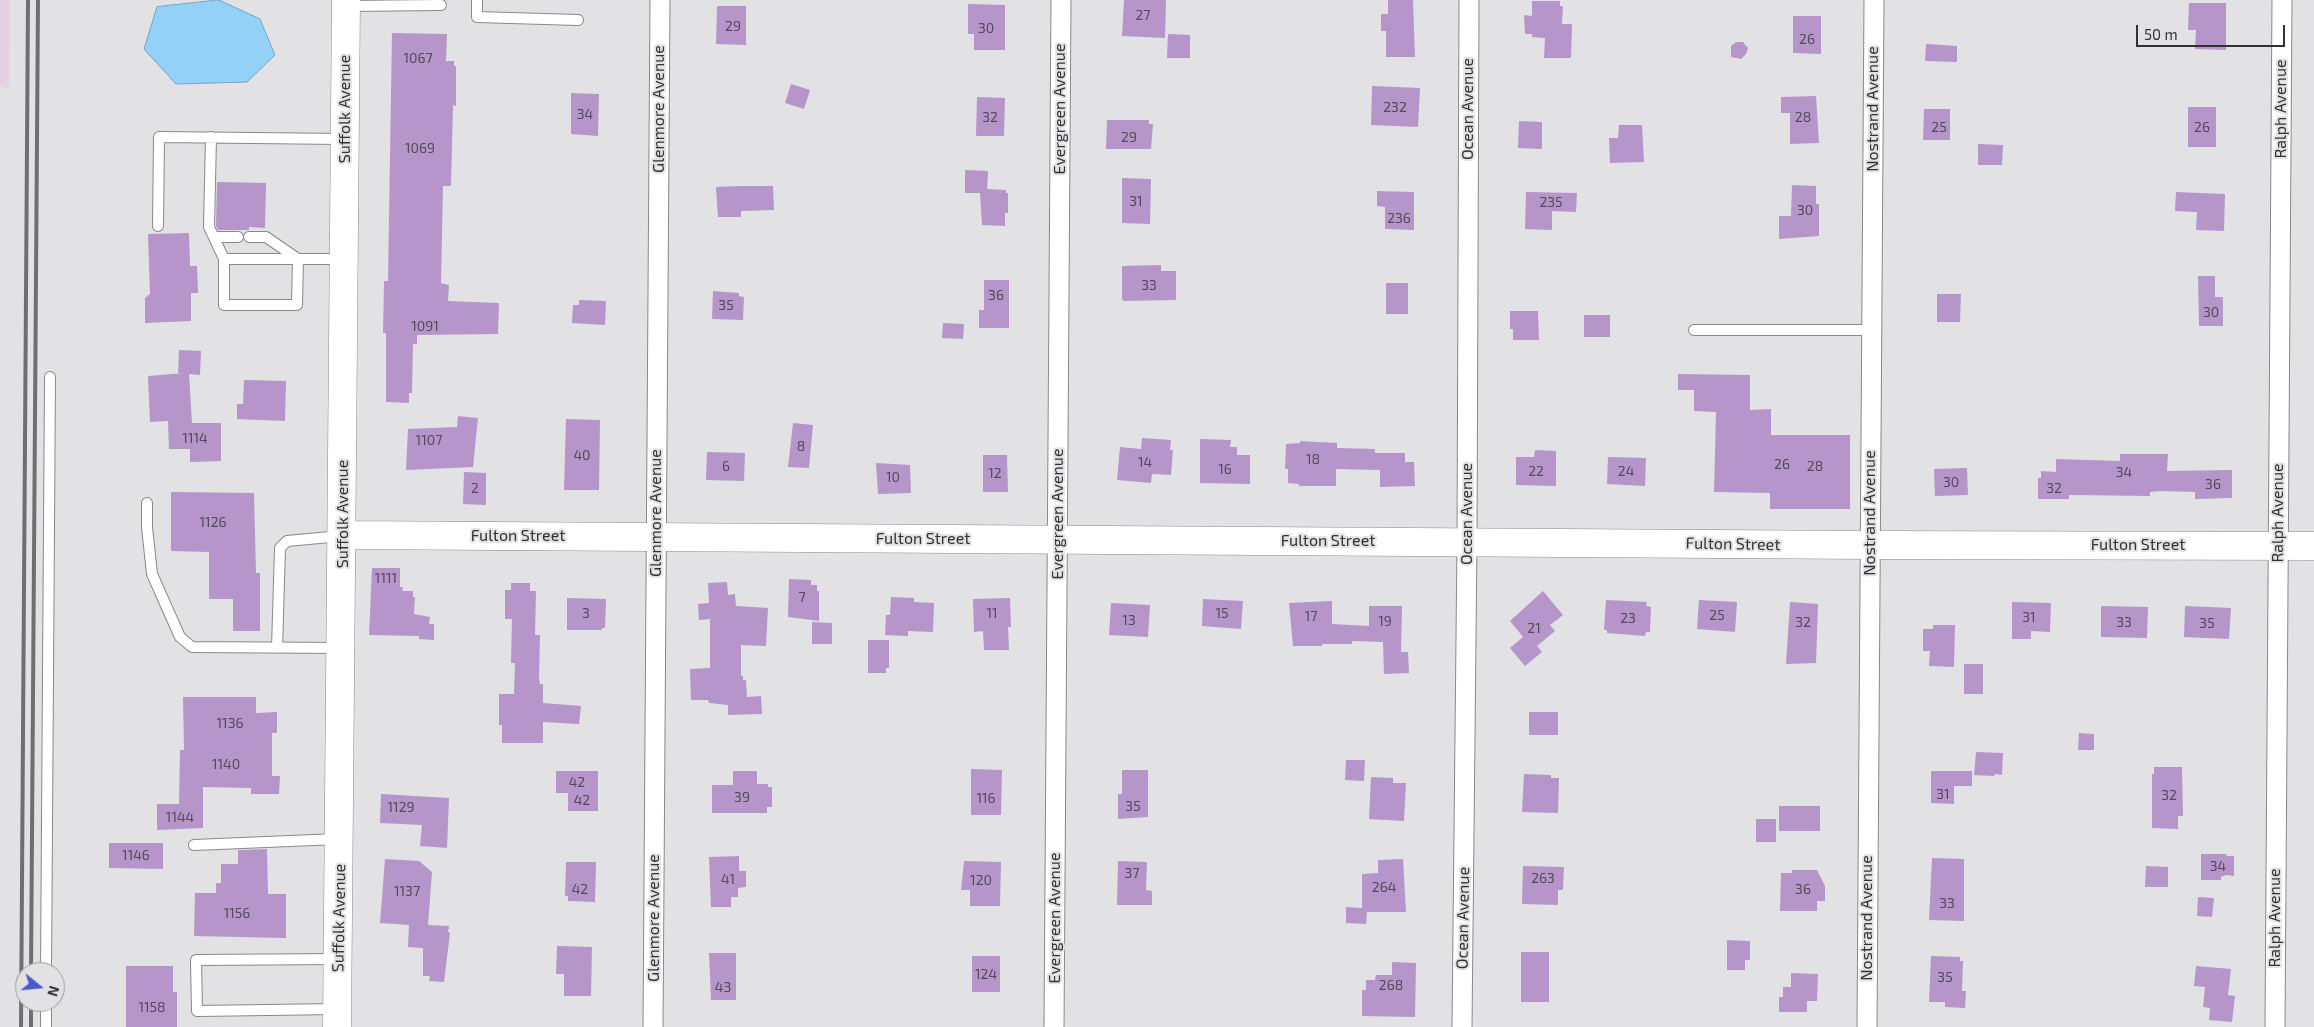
<!DOCTYPE html>
<style>
body{margin:0}
#map{position:relative;width:2314px;height:1027px;overflow:hidden;background:#e2e2e4;font-family:"Exo 2",sans-serif}
canvas{display:block}
.north{position:absolute;left:15px;top:962px;width:50px;height:50px;box-sizing:border-box;background:#e2e2e4;border:1px solid #9c9c9d;border-radius:50%;rotate:107deg;font-size:14px;font-weight:700;line-height:20px;text-align:center;color:#323233}
.north::after{content:'';display:block;margin:auto;width:18px;height:22px;background:#4b59cf;clip-path:polygon(50% 0,100% 100%,50% 72%,0 100%)}
.scale{position:absolute;left:2136px;top:25px;width:149px;height:22px;box-sizing:border-box;border:2px solid #323233;border-top:0;padding-left:6px;font-size:15px;line-height:18px;white-space:nowrap;color:#323233;-webkit-text-stroke:4px #e2e2e4;paint-order:stroke}
</style>
<div id="map">
<canvas width="2314" height="1027"></canvas>
<div class="north">N</div>
<div class="scale">50 m</div>
</div>
<script>
const c = document.querySelector('canvas').getContext('2d');
c.lineJoin = 'round';
function fill(path, color) {
  c.fillStyle = color;
  c.fill(path, 'evenodd');
}
function trace(path, color, width, dash) {
  c.strokeStyle = color;
  c.lineWidth = width;
  c.lineCap = dash ? 'butt' : 'round';
  c.setLineDash(dash || []);
  c.stroke(path);
}
function label(font, color, halo, rows, align = 'center') {
  c.font = font + ' "Exo 2",sans-serif';
  c.lineWidth = 4;
  c.setLineDash([]);
  c.textBaseline = 'middle';
  c.strokeStyle = halo;
  c.fillStyle = color;
  for (const [text, x, y, turn = 0] of rows) {
    c.save();
    c.translate(x, y);
    c.rotate((+turn || 0) * Math.PI / 180);
    c.textAlign = isNaN(turn) ? turn : align;
    if (halo) c.strokeText(text, 0, 0);
    c.fillText(text, 0, 0);
    c.restore();
  }
}
fill(new Path2D(`
 M0 0H10L9 89 0 86Z`), '#e4d2e3');
const water = new Path2D(`
 M219 0 260 19 275 55 247 82 176 84 144 49 157 7Z`);
fill(water, '#94d1f9');
trace(water, '#77a1be', 1);
fill(new Path2D(`
 M1124 0H1166L1165 38 1122 36Z
 M1388 0H1413L1415 57H1386V31H1381V14H1388Z
 M1532 1H1560V6H1563L1562 24H1572L1571 58H1544L1545 38 1532 37V34H1525L1524 15 1532 16Z
 M2189 3H2226V50L2195 49 2196 30H2188Z
 M968 4 1005 5V50H974V34H968Z
 M717 6H746V45L716 44Z
 M1793 16H1821V54L1793 53Z
 M392 33 447 34 446 61H454V66H456V106L453 105 451 186H443L441 283 449 285 448 301 499 303 498 334 417 335V344H413L412 393H409V403L386 402V333H383L384 281H388Z
 M1168 34 1190 35V58H1167Z
 M1736 42H1743L1748 48 1746 54 1741 59 1731 57V46Z
 M1926 44 1957 46V62L1925 61Z
 M791 84 810 90 804 109 785 103Z
 M1372 86 1420 88 1418 127 1371 125Z
 M571 93 599 94 598 136 571 134Z
 M1816 96 1819 143 1790 144V113H1781V97Z
 M977 97 1005 98 1004 136H976Z
 M2188 107H2216V147H2188Z
 M1924 109H1950V140H1923Z
 M1107 120H1149V124H1153L1151 149H1106Z
 M1519 121 1542 122V149L1518 148Z
 M1619 125H1642L1644 162 1610 163 1609 138H1618Z
 M1978 144 2003 145 2002 165H1978Z
 M965 170 988 171 987 189 1006 190V193H1008V213H1005V226L982 225 980 193H965Z
 M1122 178 1151 179 1150 224 1122 223Z
 M217 182 266 183 265 228 249 227V230H218L216 226Z
 M1792 185 1816 186V204H1819V236L1779 239V216H1791Z
 M740 186H773L774 210 741 211V217H718L716 187Z
 M1377 191 1414 192V230L1385 229V207L1377 206Z
 M1526 192 1577 193 1576 212 1552 211V230L1525 229Z
 M2176 192 2225 194 2224 231 2196 230 2197 212 2175 211Z
 M189 233 190 266H197L198 293H191V321L145 323V298L150 294 148 234Z
 M1161 265V271H1176V300L1124 301 1122 299V266Z
 M2198 276H2215V297H2223V326H2199Z
 M984 280H1009V328H979V310H984Z
 M1386 283H1408V314H1386Z
 M713 291 739 293V296L744 297 743 320 712 319Z
 M1937 294H1961L1960 322H1937Z
 M579 300 606 301 605 325 572 323 573 305H579Z
 M1510 311H1538L1539 340H1513V329H1510Z
 M1584 315H1610V337H1584Z
 M943 323 964 324 963 339 942 338Z
 M179 350 201 351 200 375 189 374 192 423H221V461L190 462V449H169L168 421 150 422 148 376 184 373H178Z
 M1678 374 1750 375V410L1771 409V435H1850V509H1770V493L1714 492 1716 412 1694 411V390H1678Z
 M244 380 286 381 285 421 237 419V404H243Z
 M458 416 478 418 473 467 406 470 408 429 457 427Z
 M566 419 600 420 599 490H564Z
 M793 423 813 425 809 468 788 467Z
 M1142 438 1171 440 1170 450H1173L1171 475 1152 474 1151 483 1117 480 1120 447 1141 449Z
 M1200 439 1231 440 1230 447H1237V455H1250V484L1200 483Z
 M1300 441 1337 443V448L1375 449V453H1405V462H1414L1415 486 1380 487V470L1336 469V486H1299V484L1288 483V469H1285L1286 444 1300 443Z
 M1535 450 1556 451V486L1516 485V457H1534Z
 M707 452 745 453 744 481 706 480Z
 M2120 454H2168L2167 471 2232 470V498L2195 499V492L2161 491 2150 492V496L2069 495V499H2038V478H2041V471L2056 472V459L2120 461Z
 M983 455H1007L1008 492H983Z
 M1608 457 1646 458 1645 486 1607 484Z
 M876 463 910 465 911 493 878 494Z
 M1967 468 1968 495 1935 496 1934 469Z
 M464 472 486 473V505L463 504Z
 M171 492 254 493 256 573H260V631H233V599H209V552L171 551Z
 M372 568H400V587H403L402 591H413V597H415L414 614 430 617 429 624H434V640L419 639V636L369 635Z
 M789 579 811 580V585H817V591H819V621L788 617Z
 M727 582 728 595 735 594 736 606 768 608 766 646 741 645V676H743V680H746L747 697 761 696 762 714 728 715V705L709 703 708 700H691L690 669 710 668V619L699 620 698 604 709 603 708 583Z
 M511 583H530V591H536L535 635H540L539 679 540 684H543V703L581 706 579 724 543 722V743H502V725H499V694H514L515 663H511L512 619H505V590H511Z
 M1543 591 1563 615 1550 625 1555 631 1537 646 1542 652 1525 666 1510 648 1523 637 1510 621Z
 M891 597 914 598V602L934 603 933 632 908 631V636L885 635 886 615H890Z
 M567 598 606 599 605 628H602V630H567Z
 M1010 598 1011 627H1008L1009 650H984L983 631 974 632 973 599Z
 M1203 599 1243 601 1241 629 1202 626Z
 M1606 600 1647 602 1646 606 1651 607 1650 632H1646L1645 636 1607 633V630H1604Z
 M1699 600 1737 602 1735 632 1697 629Z
 M1332 601V624L1369 626V606H1402L1401 652H1408L1409 673 1384 674 1383 642 1352 641V644H1322V646H1293L1289 603Z
 M1790 602 1818 604 1816 663 1786 664Z
 M2012 602 2051 603 2050 632 2031 631V639H2012Z
 M1111 603 1150 605 1148 637 1109 635Z
 M2101 606 2148 607 2147 638 2101 637Z
 M2185 606 2231 608 2229 639 2184 637Z
 M812 622 832 623V644H812Z
 M1933 625H1955L1954 667 1929 666 1930 651H1923V629H1933Z
 M868 640H889V668H886V673H868Z
 M1964 664H1983V694H1964Z
 M183 697H256V713L277 712V733H272V776H280L279 794H251V788L203 787V828L157 830V804H179L180 750H184Z
 M1529 712H1558V735H1529Z
 M2079 733 2094 734V750H2078Z
 M1976 752 2003 753 2002 775 1995 774 1994 776 1974 775Z
 M1346 760H1365L1364 781 1345 780Z
 M2154 767H2182L2183 816H2178V829L2152 828V774H2154Z
 M971 769 1002 770 1001 815H971Z
 M1122 770H1148V817L1118 819V794H1122Z
 M556 771H598V811H568V793H556Z
 M733 771H757V784H768V787H772V807H767V813H712V785H733Z
 M1931 771H1972V786H1954V804L1931 803Z
 M1524 774 1551 775V778H1559L1558 813 1522 812Z
 M1371 777 1393 778V783H1406L1404 821 1369 819Z
 M381 794 449 798 447 848 420 846 422 825 380 823Z
 M1779 806H1820V831H1779Z
 M1756 819H1776V842H1756Z
 M109 843H163V869L109 868Z
 M267 849 268 894H286V938L194 936 195 893H216V883H221V864H238V850Z
 M2201 854H2227L2226 856H2234V876L2226 875 2221 877V880H2201Z
 M739 856V871H746V887L738 888V897H731V907H711L709 857Z
 M1932 858 1964 859V921L1929 920Z
 M385 859 419 861 432 872 428 925 449 926 448 932 450 933 444 982 429 981 430 976H423V948L408 947 409 925 380 923Z
 M1403 859 1406 912H1367L1366 924 1346 923V907L1362 908V874L1378 873V860Z
 M964 861 1001 862 1000 906H970V890H961Z
 M1118 861 1147 862 1146 890 1152 891V905H1117Z
 M566 862H596L595 902 568 901V896H565Z
 M1523 866 1564 867 1563 890H1558V905L1522 904Z
 M2146 866 2168 867V887H2145Z
 M1792 870H1817L1825 886V901H1817V911H1780L1781 873H1792Z
 M2198 897 2214 898 2212 917 2197 916Z
 M1727 940 1750 941V960H1745V970H1727Z
 M557 946 592 947 591 996H564V974H556Z
 M1521 952H1549V1002H1521Z
 M709 953H736V1000H711Z
 M972 956H1000V992H972Z
 M1931 956 1960 957V961H1963L1962 991H1966L1965 1008 1945 1007V1002H1929Z
 M1392 962 1416 963 1415 1017 1362 1016V990H1366V980H1375L1376 975H1392Z
 M126 966H173V992H177V1027H126Z
 M2196 966 2231 969 2228 995 2235 996 2232 1022 2209 1020 2210 1008 2203 1007 2205 987 2194 986Z
 M1791 973 1818 974 1817 1001H1807V1012H1779V997H1783V987H1791Z`), '#b595ca');
const lane = new Path2D(`
 M477 0V17L578 20
 M347 6 441 5
 M211 137 209 227 224 259
 M158 226 159 137 344 139
 M214 237H238
 M249 237H266L298 259
 M298 259 297 305H224V259H342
 M1694 330H1871
 M147 503V527L152 574 180 637 192 647 341 648
 M277 648 280 548 287 541 341 536
 M194 845 338 839
 M46 972 50 377
 M337 1009 197 1011 196 960 337 959
 M46 1027V1002`);
const street = new Path2D(`
 M653 1027 660 0
 M1054 1027 1061 0
 M1462 1027 1467 541 1469 0
 M1867 1027 1874 0
 M2275 1027 2282 0`);
const secondary = new Path2D(`
 M343 535 1869 545 2314 546
 M337 1027 346 0`);
trace(lane, '#89898b', 12);
trace(street, '#89898b', 21);
trace(secondary, '#89898b', 29);
trace(lane, '#fff', 10);
trace(street, '#fff', 19);
trace(secondary, '#fff', 28);
trace(new Path2D(`
 M31 972 38 0
 M21 1027 28 0
 M31 1027V1002`), '#6f6f71', 4);
label('14px', '#534b59', null, [
 ["27",1143,15],
 ["29",733,26],
 ["30",986,28],
 ["26",1807,39],
 ["1067",418,58],
 ["232",1395,107],
 ["34",585,114],
 ["32",990,117],
 ["28",1803,117],
 ["25",1939,127],
 ["26",2202,127],
 ["29",1129,137],
 ["1069",420,148],
 ["31",1136,201],
 ["235",1551,202],
 ["30",1805,210],
 ["236",1399,218],
 ["33",1149,285],
 ["36",996,295],
 ["35",726,305],
 ["30",2211,312],
 ["1091",425,326],
 ["1114",195,438],
 ["1107",429,440],
 ["8",801,446],
 ["40",582,455],
 ["18",1313,459],
 ["14",1145,462],
 ["26",1782,464],
 ["6",726,466],
 ["28",1815,466],
 ["16",1225,469],
 ["22",1536,471],
 ["24",1626,471],
 ["34",2124,472],
 ["12",995,473],
 ["10",893,477],
 ["30",1951,482],
 ["36",2213,484],
 ["2",475,488],
 ["32",2054,488],
 ["1126",213,522],
 ["1111",386,578],
 ["7",802,597],
 ["3",586,613],
 ["11",992,613],
 ["15",1222,613],
 ["25",1717,615],
 ["17",1311,616],
 ["31",2029,617],
 ["23",1628,618],
 ["13",1129,620],
 ["19",1385,621],
 ["32",1803,622],
 ["33",2124,622],
 ["35",2207,623],
 ["21",1534,628],
 ["1136",230,723],
 ["1140",226,764],
 ["42",577,782],
 ["31",1943,794],
 ["32",2169,795],
 ["39",742,797],
 ["116",986,798],
 ["42",582,800],
 ["35",1133,806],
 ["1129",401,807],
 ["1144",180,817],
 ["1146",136,855],
 ["34",2218,866],
 ["37",1132,873],
 ["263",1543,878],
 ["41",728,879],
 ["120",981,880],
 ["264",1384,887],
 ["42",580,889],
 ["36",1803,889],
 ["1137",407,891],
 ["33",1947,903],
 ["1156",237,913],
 ["124",986,974],
 ["35",1945,977],
 ["268",1391,985],
 ["43",723,987],
 ["1158",152,1007]
]);
label('16px', '#323233', '#e2e2e4', [
 ["Suffolk Avenue",345,109,-90],
 ["Glenmore Avenue",659,109,-90],
 ["Evergreen Avenue",1060,109,-90],
 ["Ocean Avenue",1468,109,-90],
 ["Nostrand Avenue",1873,109,-90],
 ["Ralph Avenue",2281,109,-90],
 ["Glenmore Avenue",656,513,-90],
 ["Nostrand Avenue",1870,513,-90],
 ["Ralph Avenue",2278,513,-90],
 ["Suffolk Avenue",343,514,-90],
 ["Evergreen Avenue",1058,514,-90],
 ["Ocean Avenue",1467,514,-90],
 ["Fulton Street",518,536],
 ["Fulton Street",923,539],
 ["Fulton Street",1328,541],
 ["Fulton Street",1733,544,1],
 ["Fulton Street",2138,545],
 ["Suffolk Avenue",339,918,-89],
 ["Glenmore Avenue",654,918,-90],
 ["Evergreen Avenue",1055,918,-90],
 ["Ocean Avenue",1463,918,-89],
 ["Nostrand Avenue",1867,918,-90],
 ["Ralph Avenue",2275,918,-90]
]);
</script>
